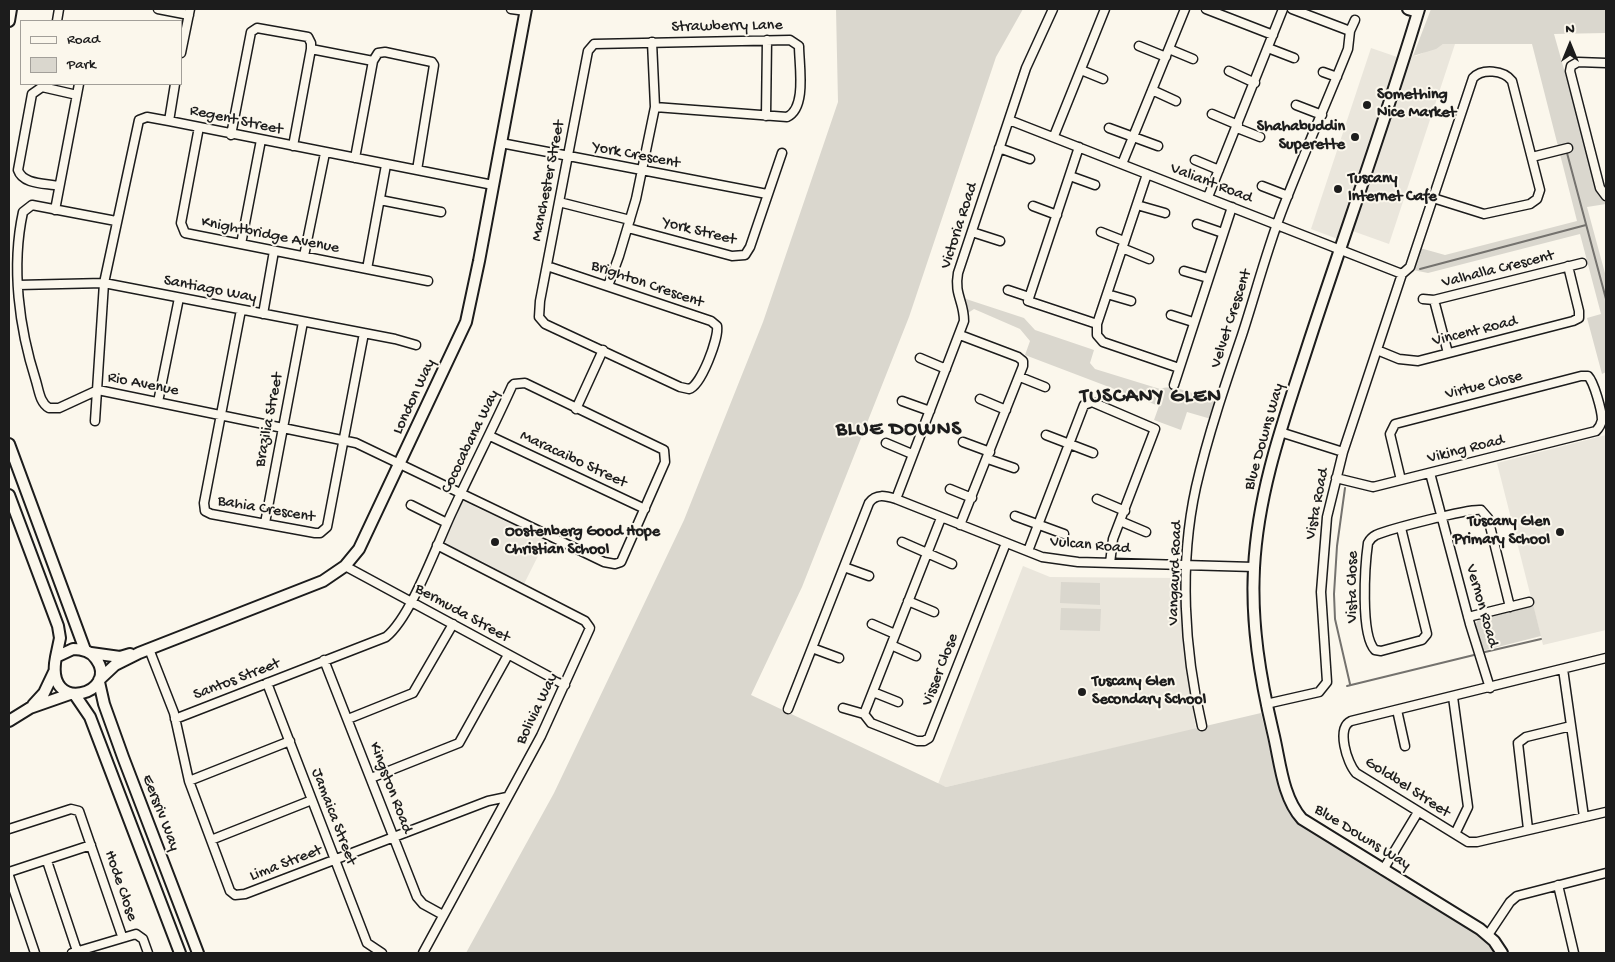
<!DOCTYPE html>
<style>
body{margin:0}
#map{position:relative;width:1615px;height:962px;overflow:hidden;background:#fbf7ec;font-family:"Gochi Hand",sans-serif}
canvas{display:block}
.frame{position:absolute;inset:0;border:10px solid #1c1c1c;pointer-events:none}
.legend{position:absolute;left:20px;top:20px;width:162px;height:65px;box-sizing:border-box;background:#fbf7ec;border:1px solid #a29f99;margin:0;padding:6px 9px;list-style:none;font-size:15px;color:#1c1c1c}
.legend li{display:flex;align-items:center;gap:10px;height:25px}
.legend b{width:25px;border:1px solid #a29f99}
.north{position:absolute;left:1545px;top:20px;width:50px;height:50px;-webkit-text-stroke:4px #fbf7ec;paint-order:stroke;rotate:0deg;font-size:14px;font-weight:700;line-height:20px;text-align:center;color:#1c1c1c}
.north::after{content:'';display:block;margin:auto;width:18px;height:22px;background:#1c1c1c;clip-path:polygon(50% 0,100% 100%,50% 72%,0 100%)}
</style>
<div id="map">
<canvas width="1615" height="962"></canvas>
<div class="frame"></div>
<ul class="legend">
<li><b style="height:6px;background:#fbf7ec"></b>Road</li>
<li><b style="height:14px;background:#dad7ce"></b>Park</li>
</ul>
<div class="north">N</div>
</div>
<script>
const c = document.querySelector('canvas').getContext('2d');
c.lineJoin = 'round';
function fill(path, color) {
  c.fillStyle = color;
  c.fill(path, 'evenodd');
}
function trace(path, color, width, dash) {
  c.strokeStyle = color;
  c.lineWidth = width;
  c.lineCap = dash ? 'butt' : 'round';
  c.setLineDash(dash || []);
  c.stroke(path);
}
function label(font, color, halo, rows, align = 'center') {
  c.font = font + ' "Gochi Hand",sans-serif';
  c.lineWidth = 4;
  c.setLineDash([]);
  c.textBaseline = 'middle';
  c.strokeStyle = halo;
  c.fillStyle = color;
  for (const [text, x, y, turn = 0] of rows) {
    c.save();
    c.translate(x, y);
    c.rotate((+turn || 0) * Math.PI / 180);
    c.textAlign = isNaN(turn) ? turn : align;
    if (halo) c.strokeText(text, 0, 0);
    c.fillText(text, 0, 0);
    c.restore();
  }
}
fill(new Path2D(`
 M1443 44H1455L1389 244 1347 229 1343 241 1311 229 1371 48 1403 59 1405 54 1416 56Z
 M1606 435V630L1543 645 1497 463Z
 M463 501 546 540 524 584 444 543Z
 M1023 566 1050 577 1180 578 1184 656 1196 729 946 787 938 784Z`), '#eae6dc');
fill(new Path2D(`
 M836 9H1023L996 57 909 317 802 587 751 695 946 787 1261 713 1283 802 1300 826 1482 938 1495 953H466L554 793 684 520 763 322 838 102Z
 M1431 9H1606V33L1554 34 1599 193 1606 200V204L1587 207 1606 277V372L1602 374 1587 318 1601 314 1580 234 1428 273 1413 270 1420 248 1445 255 1577 221 1532 44H1443L1436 49 1413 56Z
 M963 298 1024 318 1035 330 1094 350 1090 363 1095 369 1160 389C1175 383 1200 397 1216 402L1211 419 1187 412 1181 430 1154 420 1159 406 1025 355 1030 341 1020 329 974 309 968 313Z
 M1061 582 1100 583V605L1060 603Z
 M1533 604 1541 636 1482 651 1474 627 1479 618Z
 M1061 608 1101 609 1100 631 1060 630Z`), '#dad7ce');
trace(new Path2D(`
 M1567 153 1606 299
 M1420 269 1586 225
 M1345 488 1337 546 1334 594 1335 619 1350 684
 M1485 652 1541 639
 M1347 686 1474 655`), '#74726e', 2);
const street = new Path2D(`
 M158 9 189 15
 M511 9 526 11
 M1206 9 1273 35
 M1292 9 1350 31
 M57 21 59 9
 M1139 46 1166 57
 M1268 48 1294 58
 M311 49 373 61
 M1169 49 1193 59
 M181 53 190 9
 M1606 63 1578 62 1571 66 1570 71 1600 188 1606 196
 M1081 70 1103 79
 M1229 71 1255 83
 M1323 72 1337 77
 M1152 90 1176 101
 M1296 105 1322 115
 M1212 114 1238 125
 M766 116 767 40
 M1009 120 1402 274
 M169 121 175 84
 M199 127 181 223 185 233 428 281
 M1109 128 1158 146
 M1237 128 1260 137
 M231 135 251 32 257 28 308 37 311 43V49L293 146
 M1054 136 1105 9
 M501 143 767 194
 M1079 147 1028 301 1097 324
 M999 148 1030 159
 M1532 157 1568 148
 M355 158 373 61 378 53 385 52 432 62 434 65 417 170
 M1195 160 1219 170
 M1122 164 1185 9
 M1147 174 1097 324V335L1103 342 1179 368
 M1070 176 1095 185
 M59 186C46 183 23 185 18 170L32 94 42 87 77 95
 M1262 186 1288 196
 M1208 197 1283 9
 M380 200 441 212
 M559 202 630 220
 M1137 205 1165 213
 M1033 206 1057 215
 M55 210 79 84
 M116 221 32 205 23 212C11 267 19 328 36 381 39 391 40 403 49 408H59L98 390 356 443 604 562 615 564 621 562 665 462 664 450 525 383 514 384 512 386C493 428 472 469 453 510 437 543 412 616 386 637L175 719
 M1197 224 1223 233
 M628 228 732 256 745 255 750 247 782 153
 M972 232 1000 241
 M1101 232 1124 241
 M241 244 261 140
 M1122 248 1149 259
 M304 256 325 153
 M547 266 711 321 717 326C719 338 701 386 689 389L680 387 545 324 539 317 540 301 588 51 594 44 790 40 799 46C799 65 807 108 787 117L655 107
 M367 269 386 165
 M1184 271 1208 278
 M18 285 104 283 395 339 416 345
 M608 286 619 256 636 199 655 107 652 42
 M1008 290 1029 297
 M1107 294 1131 301
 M1423 299 1434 300 1582 263
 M1434 300 1448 353
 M241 310 204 503 205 511 211 514 315 533H320L327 527 364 333
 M263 314 274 251
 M1171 315 1193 322
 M1377 350 1399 359 1418 361 1573 321 1579 318V311L1568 266
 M920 358 946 369
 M1020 377 1045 387
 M1174 385 1232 207
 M980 399 1006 410
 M902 401 930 411
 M158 402 179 298
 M576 409 603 350
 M95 421 104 283 139 120 147 117 169 121 493 185
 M1280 432 1343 452
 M1046 435 1093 453
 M490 436 645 509
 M963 442 990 452
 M886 443 912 454
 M988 459 1014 468
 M1430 473 1470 624 1490 688
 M1336 478 1373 487 1596 431C1599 428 1601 425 1602 420 1602 411 1594 382 1588 376H1581L1395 424 1390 434 1401 480
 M950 489 972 498
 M896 499 964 321C964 301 954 295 958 273L1026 68 1053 9
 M1097 499 1125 511
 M411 505 447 523
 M1015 516 1064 534
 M1120 521 1146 532
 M265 523 303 322
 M960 525 1023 366V361L1018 357 960 335
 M1401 528 1427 634 1422 640 1381 651 1375 650C1360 635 1365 564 1368 543 1370 539 1372 537 1376 535 1390 529 1470 508 1481 510L1488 518 1510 607
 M902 542 952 564
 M1028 551 1084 405 1092 402 1155 429 1113 539 1110 563
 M345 566 565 685
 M844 567 869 576
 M908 601 934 612
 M1468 617 1529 602
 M872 624 895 634
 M891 645 916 656
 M812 648 839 658
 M149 649 174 713 189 781 230 891 235 895 245 894 488 801 507 797
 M1606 658 1351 721C1336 728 1347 763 1356 773L1468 842H1477L1606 812
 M324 660 417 897 423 904 443 915
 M1563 669 1584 817
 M267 683 367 943 382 953
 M873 692 898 702
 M1453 697 1468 807 1455 834
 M1266 704 1319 692 1327 682 1321 592 1327 517 1343 452 1402 274 1410 267 1473 78C1482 68 1504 70 1512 81L1540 190 1537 199 1530 204 1484 214 1433 198
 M843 708 864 714
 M788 709 869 503C876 493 886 496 896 499L1042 557 1078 562 1254 567
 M1397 710 1405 746
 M864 714 871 723 917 741H924L929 738 1006 543
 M864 714 941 518
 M348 719 413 693 453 624
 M1202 726C1184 650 1179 564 1196 487 1208 435 1225 385 1242 335 1255 295 1266 253 1281 213 1302 158 1326 104 1348 49L1350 31 1355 20
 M371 778 459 743 508 655
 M189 781 290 741
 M9 829 71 809 79 811 122 936
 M1528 829 1518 743 1526 737 1571 726
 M211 840 312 800
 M47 861 77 951
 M1383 870 1418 812
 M9 872 91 845
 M9 876 35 953
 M1558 885 1574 953
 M1488 935 1510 902 1517 896 1606 873
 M72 953 136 934 143 939 148 953
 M423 953 541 736 590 628 585 621 437 545`);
const secondary = new Path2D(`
 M1408 9 1418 12
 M1419 9C1386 119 1346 229 1310 339 1286 414 1258 488 1254 568 1251 624 1260 677 1273 732 1280 760 1282 797 1302 819L1480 929 1494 941 1502 953
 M9 21 11 9
 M9 444 85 650
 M9 495 58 626 60 638 56 657
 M73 649C82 649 91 651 96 659 121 693 44 717 56 657Z
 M91 653 120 657 130 654
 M99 680 115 665 139 653 323 581 345 566 359 549 466 322 479 261 526 9
 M99 682 104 704 123 757 198 953
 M75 695 90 717 180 953
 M33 705 44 693 54 672
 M9 721 30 708 70 694`);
trace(street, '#1c1c1c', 11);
trace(secondary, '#1c1c1c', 14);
trace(street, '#fbf7ec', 8);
trace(secondary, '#fbf7ec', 10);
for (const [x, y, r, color] of [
 [1367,105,5,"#1c1c1c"],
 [1355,137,5,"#1c1c1c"],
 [1338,189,5,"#1c1c1c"],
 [1560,532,5,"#1c1c1c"],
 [495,542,5,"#1c1c1c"],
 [1082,692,5,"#1c1c1c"]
]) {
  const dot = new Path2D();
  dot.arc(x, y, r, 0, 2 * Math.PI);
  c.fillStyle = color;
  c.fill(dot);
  trace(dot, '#fbf7ec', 2);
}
label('16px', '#1c1c1c', '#fbf7ec', [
 ["Strawberry Lane",727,27,-1],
 ["Regent Street",236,121,12],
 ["York Crescent",636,156,11],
 ["Manchester Street",549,181,-79],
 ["Valiant Road",1211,184,21],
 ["Victoria Road",960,226,-72],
 ["York Street",699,232,14],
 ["Knightbridge Avenue",270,236,11],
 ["Valhalla Crescent",1498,270,-14],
 ["Brighton Crescent",647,285,19],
 ["Santiago Way",210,290,11],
 ["Velvet Crescent",1232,319,-72],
 ["Vincent Road",1475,332,-14],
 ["Rio Avenue",143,385,11],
 ["Virtue Close",1484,386,-14],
 ["London Way",415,397,-65],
 ["Brazilia Street",270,420,-79],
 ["Blue Downs Way",1265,437,-74],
 ["Cococabana Way",471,442,-64],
 ["Viking Road",1466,450,-14],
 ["Maracaibo Street",573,460,25],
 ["Vista Road",1318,504,-79],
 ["Bahia Crescent",266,510,10],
 ["Vulcan Road",1090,546,5],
 ["Vangaurd Road",1176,573,-88],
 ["Vista Close",1354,587,-90],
 ["Vernon Road",1481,606,74],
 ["Bermuda Street",462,614,29],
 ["Visser Close",941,670,-69],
 ["Santos Street",237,680,-21],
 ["Bolivia Way",538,709,-64],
 ["Kingston Road",390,788,69],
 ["Goldbel Street",1407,788,33],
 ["Eersriv Way",160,813,69],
 ["Jamaica Street",333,817,69],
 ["Blue Downs Way",1362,838,32],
 ["Lima Street",286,864,-21],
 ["Hode Close",120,886,71]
]);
label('bold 16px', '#1c1c1c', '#fbf7ec', [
 ["Something",1377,96],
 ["Nice Market",1377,114],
 ["Shahabuddin",1345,128,"right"],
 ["Superette",1345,146,"right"],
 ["Tuscany",1348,180],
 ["Internet Cafe",1348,198],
 ["Tuscany Glen",1550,523,"right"],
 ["Primary School",1550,541,"right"],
 ["Oostenberg Good Hope",505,533],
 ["Christian School",505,551],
 ["Tuscany Glen",1092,683],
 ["Secondary School",1092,701]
], 'left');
c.letterSpacing = '1px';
label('bold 21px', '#1c1c1c', '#fbf7ec', [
 ["TUSCANY GLEN",1151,398],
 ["BLUE DOWNS",899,431]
]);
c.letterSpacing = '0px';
</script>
